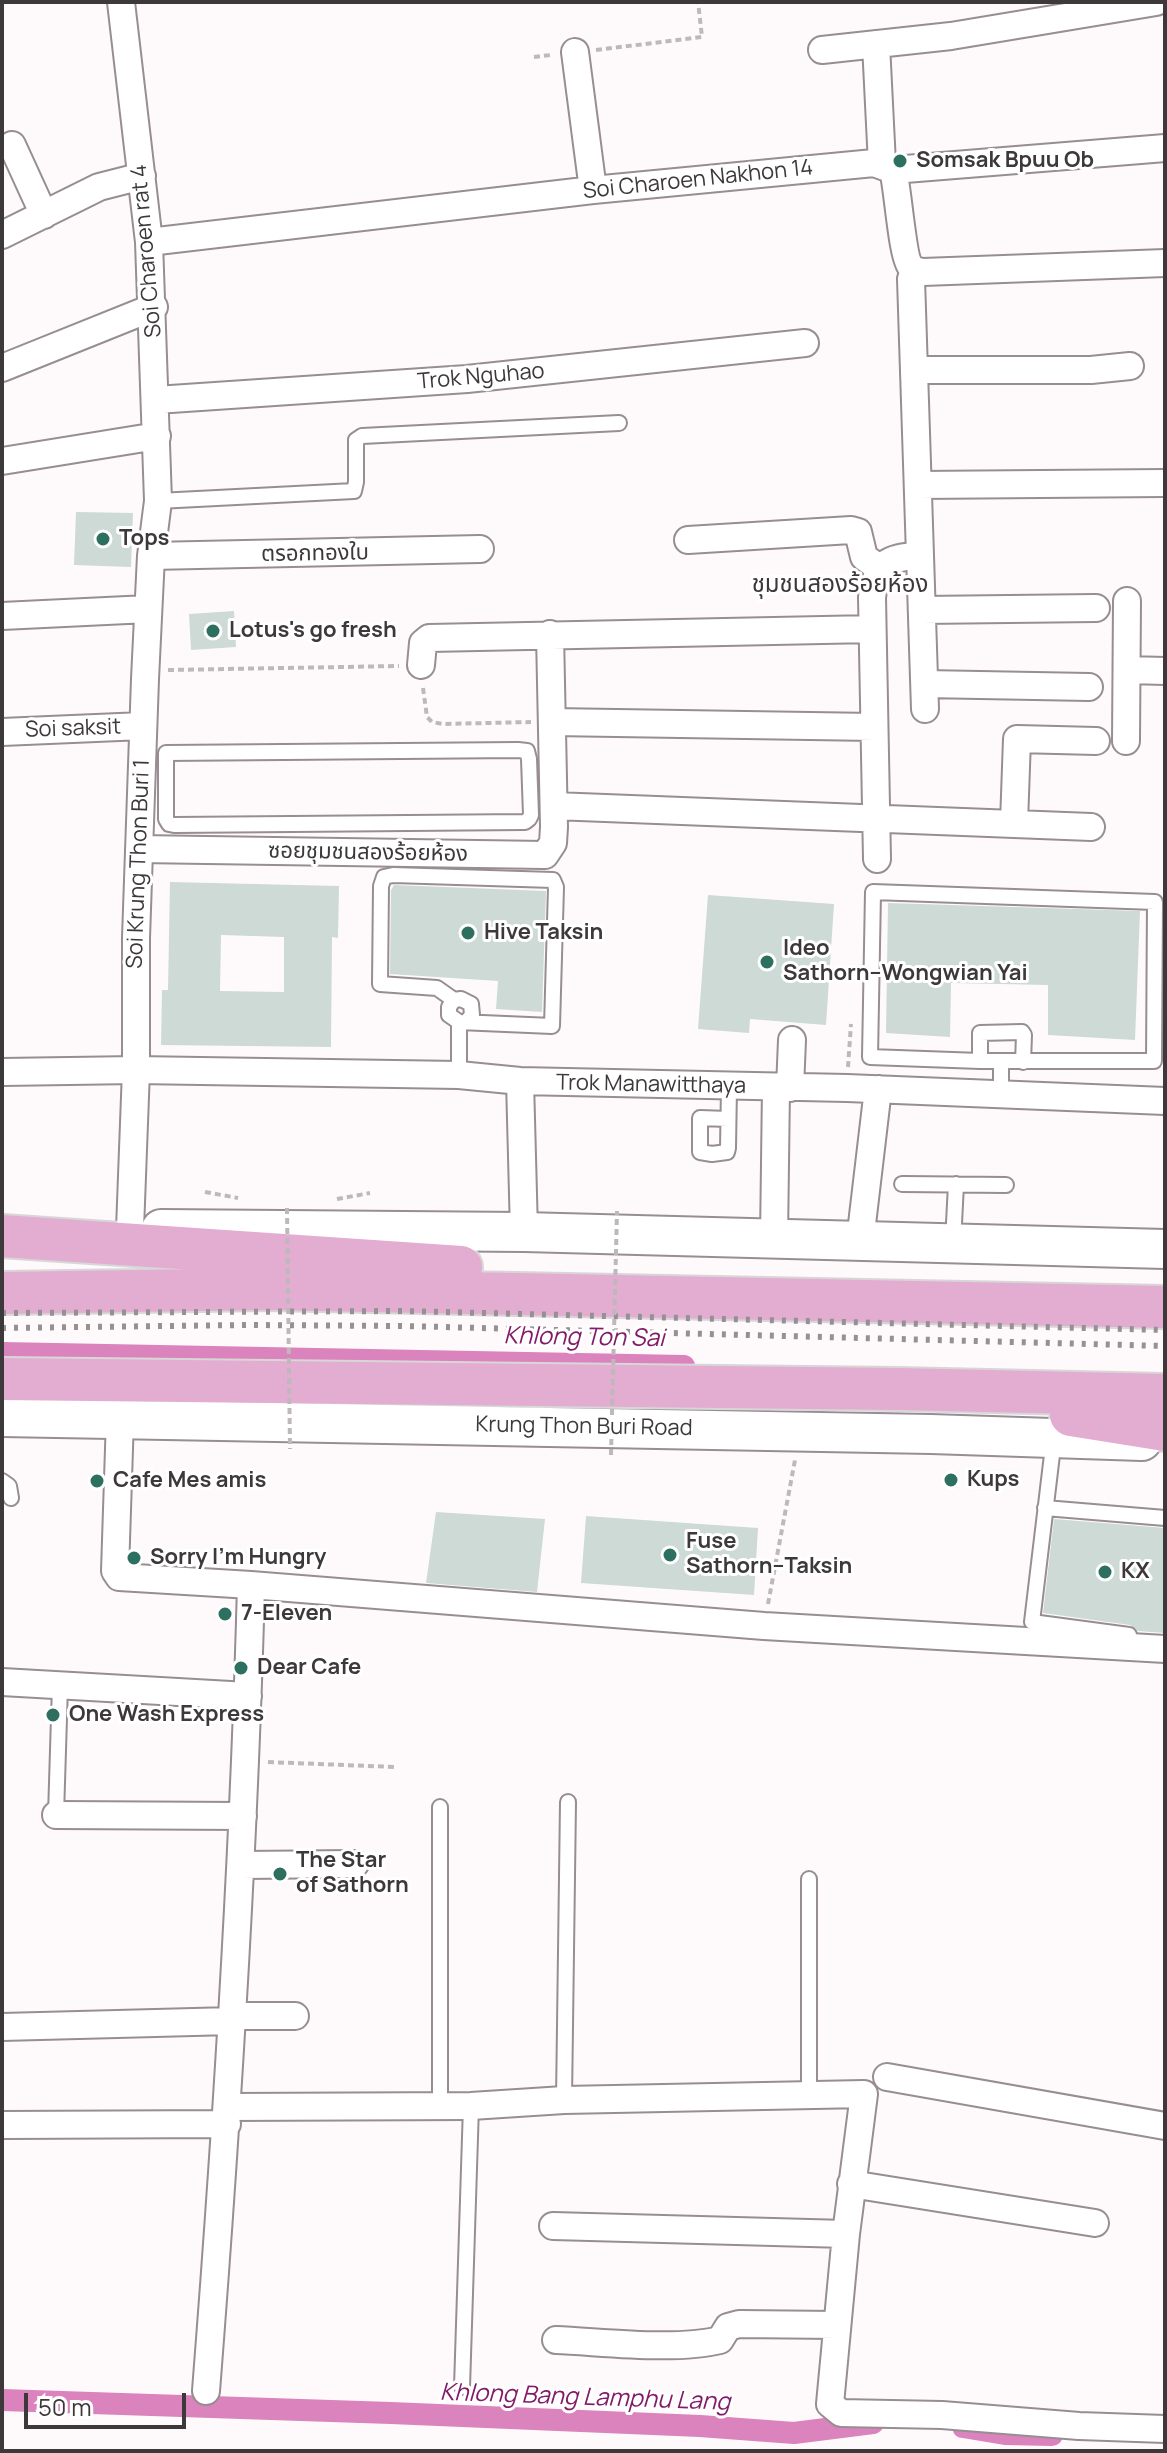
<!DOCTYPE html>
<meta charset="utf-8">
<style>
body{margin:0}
#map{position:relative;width:1167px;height:2453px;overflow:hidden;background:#fefafc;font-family:Manrope,sans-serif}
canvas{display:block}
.frame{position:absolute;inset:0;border:4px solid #3d393b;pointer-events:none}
.scale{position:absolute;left:24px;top:2393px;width:162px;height:36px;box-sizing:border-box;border:4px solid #3d393b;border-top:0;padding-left:10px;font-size:24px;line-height:28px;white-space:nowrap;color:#3d393b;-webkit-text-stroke:6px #fff;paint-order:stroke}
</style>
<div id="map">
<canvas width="1167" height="2453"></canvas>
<div class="frame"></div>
<div class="scale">50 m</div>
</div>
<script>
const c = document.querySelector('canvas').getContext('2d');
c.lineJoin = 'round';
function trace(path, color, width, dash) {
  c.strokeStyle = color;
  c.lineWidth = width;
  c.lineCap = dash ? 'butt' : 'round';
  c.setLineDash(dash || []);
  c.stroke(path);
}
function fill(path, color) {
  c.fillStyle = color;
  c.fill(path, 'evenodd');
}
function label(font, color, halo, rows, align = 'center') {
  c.font = font + ' Manrope,"Noto Sans Thai",sans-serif';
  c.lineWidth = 6;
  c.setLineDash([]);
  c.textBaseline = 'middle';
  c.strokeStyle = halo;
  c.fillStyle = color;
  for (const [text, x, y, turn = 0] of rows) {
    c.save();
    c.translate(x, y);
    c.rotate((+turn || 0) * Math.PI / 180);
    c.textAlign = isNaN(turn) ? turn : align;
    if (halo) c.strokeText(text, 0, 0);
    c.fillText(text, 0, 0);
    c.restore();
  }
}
trace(new Path2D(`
 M2 1353 684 1366
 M2 2400 391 2413 700 2426 794 2433 873 2423
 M963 2427 1005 2434 1052 2435`), '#da83bc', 22);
fill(new Path2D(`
 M76 512 133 513 131 567 74 565Z
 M234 611 236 647 191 650 189 614Z
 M170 882 339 886 338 938 332 937 331 1047 161 1045 162 990H168ZM221 935 284 937V992L220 991Z
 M394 885 546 891 542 1012 496 1009 498 981 390 974 391 890Z
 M708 895 834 904 826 1025 750 1019 749 1033 698 1029Z
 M888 903 1140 911 1135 1040 1048 1035V985L951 983 950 1037 886 1033Z
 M436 1512 545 1519 537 1592 426 1583Z
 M586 1516 758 1528 754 1595 581 1583Z
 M1054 1519 1165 1528V1633L1138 1631 1130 1625 1043 1613Z`), '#cddad6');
const service = new Path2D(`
 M158 501 354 491 356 482V440L362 436 619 423
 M518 750 527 751 529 759 531 815 529 819 525 822 174 825 169 824 166 819V753Z
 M454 1000 437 988 380 984 381 886 384 877 393 875 553 880 556 887 552 1026 459 1022 449 1015V1007L454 1000 461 999 471 1004 472 1015 467 1021
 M459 1022V1075
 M980 1061 870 1057 873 892 1155 902 1154 1061H980V1033L1022 1032 1024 1035 1023 1062
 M1001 1061V1094
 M728 1119 700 1118V1152L712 1154 727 1152 728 1148 729 1087
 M902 1184 1006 1185
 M953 1243 956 1184
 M1054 1438 1032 1622 1129 1635
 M2 1481 9 1486 11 1498
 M1045 1508 1165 1518
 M56 1815 60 1685
 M809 1879V2096
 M564 2100 568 1802
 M440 2106V1807
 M462 2387 471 2106`);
const minor = new Path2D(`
 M121 2 149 242 158 501 151 556 145 679 136 938V1070L130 1229
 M876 44 882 164
 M822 50 951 36 1156 2
 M575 52 593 190
 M12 145 44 215
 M893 170 1165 148
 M2 235 99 187 142 176
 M149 242 593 190 874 163 893 170C898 188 902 258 911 267 914 271 919 271 923 272L1165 263
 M914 270 911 279 925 709
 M2 368 154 307
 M914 370H1091L1130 366
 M156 400 467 379 805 343
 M2 461 157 436
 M918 485 1165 483
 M688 540 851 530 858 532 864 557 879 568
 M151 556 480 549
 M922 610 1096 608
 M2 616 148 609
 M421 665 423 643 429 638 872 629
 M1128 670 1165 671
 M925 684 1089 687
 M552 722 874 727
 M2 732 143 726
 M1126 741 1127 601
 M554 806 1091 827
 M1014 823 1017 739 1096 741
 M139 849 545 855 553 843 554 827 550 634
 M877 859 872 597C877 564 886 557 920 556
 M2 1072 136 1070 459 1075 520 1081 847 1088 1165 1101
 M520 1081 524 1232
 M790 1088 792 1040
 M774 1238 776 1088
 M860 1241 878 1089
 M120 1418 115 1571 119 1577 251 1585 764 1626 1165 1649
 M2 1682 248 1696
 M56 1815 243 1816
 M241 1865 355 1864
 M232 2016H295
 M2 2027 232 2021
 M887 2077 1165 2126
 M228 2107 471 2106 564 2100 864 2094 846 2234 830 2404 841 2413 942 2415 1079 2426 1165 2429
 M2 2125 227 2124
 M851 2184 1095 2223
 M553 2226 846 2234
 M556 2340C604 2342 675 2351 720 2340L728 2327 739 2324 837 2325
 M206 2391C227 2123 244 1854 251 1585`);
const secondary = new Path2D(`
 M161 1229 524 1232 1165 1249
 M2 1417 931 1434 1142 1441`);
const primary = new Path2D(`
 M2 1236 461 1267
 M2 1293 268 1289 1165 1307
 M2 1379 900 1389 1165 1395
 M1071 1415 1165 1430`);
trace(service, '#978d93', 18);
trace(minor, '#978d93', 30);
trace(secondary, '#978d93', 42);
trace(primary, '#d8d7d8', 46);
trace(new Path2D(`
 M596 50 702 37 698 2
 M534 57 551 55
 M168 670 399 666
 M423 688 427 717 432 722 443 724 531 722
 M848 1067 851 1024
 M205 1192 238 1198
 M337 1199 370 1193
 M768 1604 795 1460
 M268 1762 394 1767`), '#bdb9bb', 4, [6, 4]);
trace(service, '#fff', 14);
trace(minor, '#fff', 26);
trace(secondary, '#fff', 38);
trace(primary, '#e3acd1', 42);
trace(new Path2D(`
 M2 1313 403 1311 1165 1330
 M2 1328 247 1325 405 1326 1165 1346`), '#959193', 6, [4, 8]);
trace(new Path2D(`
 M287 1208 290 1449
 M611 1455 617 1211`), '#bdb9bb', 4, [6, 4]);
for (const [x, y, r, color] of [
 [900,161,8,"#2e7060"],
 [103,539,8,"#2e7060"],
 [213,631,8,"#2e7060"],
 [468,933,8,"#2e7060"],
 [767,962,8,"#2e7060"],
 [951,1480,8,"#2e7060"],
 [97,1481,8,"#2e7060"],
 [670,1555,8,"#2e7060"],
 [134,1558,8,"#2e7060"],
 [1105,1572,8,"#2e7060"],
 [225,1614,8,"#2e7060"],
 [241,1668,8,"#2e7060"],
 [53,1715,8,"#2e7060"],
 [280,1874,8,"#2e7060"]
]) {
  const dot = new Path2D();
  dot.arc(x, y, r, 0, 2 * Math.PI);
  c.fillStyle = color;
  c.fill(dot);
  trace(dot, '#fff', 3);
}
label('bold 22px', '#3d393b', '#fff', [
 ["Somsak Bpuu Ob",916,161],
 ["Tops",119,539],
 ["Lotus's go fresh",229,631],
 ["Hive Taksin",484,933],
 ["Ideo",783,949],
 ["Sathorn–Wongwian Yai",783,974],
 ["Kups",967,1480],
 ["Cafe Mes amis",113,1481],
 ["Fuse",686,1542],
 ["Sathorn–Taksin",686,1567],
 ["Sorry I’m Hungry",150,1558],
 ["KX",1121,1572],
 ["7-Eleven",241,1614],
 ["Dear Cafe",257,1668],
 ["One Wash Express",69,1715],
 ["The Star",296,1861],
 ["of Sathorn",296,1886]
], 'left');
label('22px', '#3d393b', '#fff', [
 ["Soi Charoen Nakhon 14",698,180,-6],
 ["Soi Charoen rat 4",147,251,-95],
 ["Trok Nguhao",481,377,-5],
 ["ตรอกทองใบ",315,554,-1],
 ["Soi saksit",73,729,-2],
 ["ซอยชุมชนสองร้อยห้อง",368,853,1],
 ["Soi Krung Thon Buri 1",139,864,-88],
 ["Trok Manawitthaya",651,1085,1],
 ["Krung Thon Buri Road",584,1427,1]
]);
label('24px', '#3d393b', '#fff', [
 ["ชุมชนสองร้อยห้อง",840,585]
]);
label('italic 24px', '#821c68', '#fff', [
 ["Khlong Ton Sai",584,1338,1],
 ["Khlong Bang Lamphu Lang",585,2398,2]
]);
</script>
